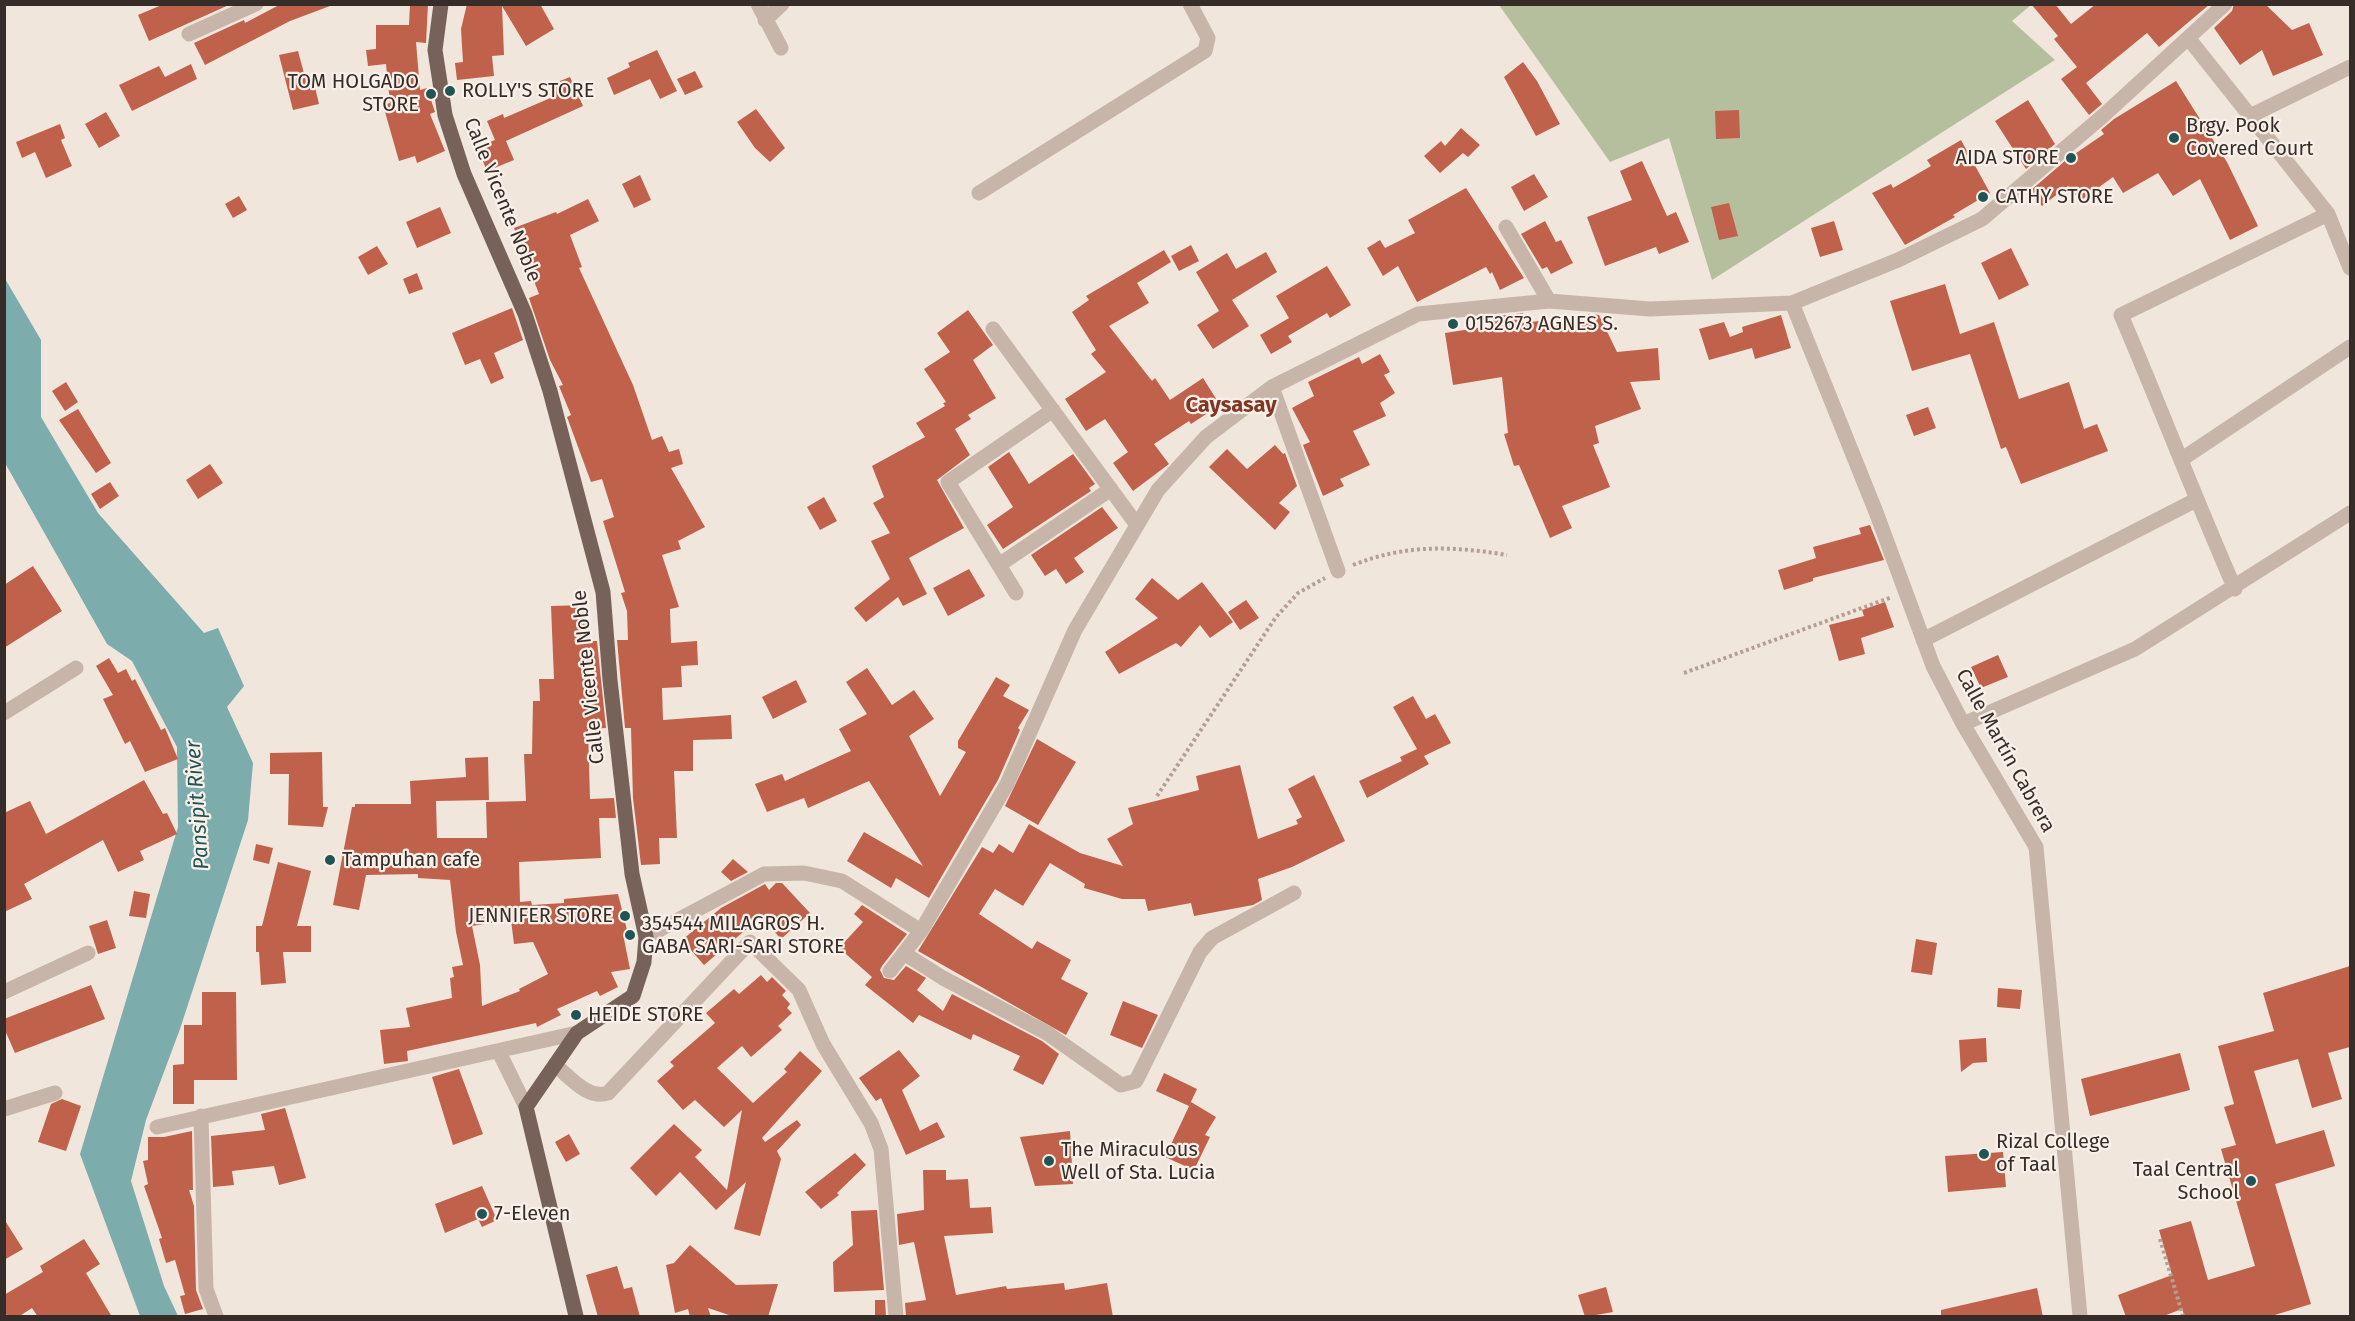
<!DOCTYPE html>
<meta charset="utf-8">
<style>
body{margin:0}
#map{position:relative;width:2355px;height:1321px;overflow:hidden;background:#f1e6dc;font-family:"Fira Sans",sans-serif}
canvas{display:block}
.frame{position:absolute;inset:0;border:6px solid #362c28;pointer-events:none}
</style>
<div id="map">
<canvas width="2355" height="1321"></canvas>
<div class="frame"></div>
</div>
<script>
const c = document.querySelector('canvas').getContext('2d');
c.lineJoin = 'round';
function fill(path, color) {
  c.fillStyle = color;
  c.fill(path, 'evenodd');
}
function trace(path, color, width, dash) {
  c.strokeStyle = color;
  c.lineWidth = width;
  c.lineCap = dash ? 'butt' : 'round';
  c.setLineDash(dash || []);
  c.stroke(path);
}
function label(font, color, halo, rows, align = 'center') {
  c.font = font + ' "Fira Sans",sans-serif';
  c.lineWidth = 4.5;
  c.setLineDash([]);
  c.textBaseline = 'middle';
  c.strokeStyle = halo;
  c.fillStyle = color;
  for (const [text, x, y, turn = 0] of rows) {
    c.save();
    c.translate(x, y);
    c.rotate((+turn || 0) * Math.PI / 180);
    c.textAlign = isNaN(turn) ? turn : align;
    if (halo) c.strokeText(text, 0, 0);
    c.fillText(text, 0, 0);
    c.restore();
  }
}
fill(new Path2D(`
 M1499 5H2031L2012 21 2055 60 1712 280 1669 138 1610 162Z`), '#b6bf9d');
fill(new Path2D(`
 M4 277 41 340V417L98 513 204 633 218 628 244 686 227 707 253 763 248 820 180 1029 146 1120 131 1181 164 1286 178 1316H140L80 1154 178 827 177 747 132 661 107 644 5 463Z`), '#7dacac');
fill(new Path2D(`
 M164 4H231L149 41 138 15Z
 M281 4 330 6 290 21 205 65 194 43 244 20 245 23Z
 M410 4H428L426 43 416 42 420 90 427 88 435 112 430 114 445 151 417 163 415 156 399 161 383 105 390 103 386 64 368 66 366 50 376 49V25H409Z
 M467 4H540L554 29 526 46 502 6 504 55 492 56 494 76 457 80 455 63 463 62 461 29Z
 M2031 4H2055L2071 24 2096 4H2210L2159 47 2147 33 2086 83 2102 104 2089 115 2061 79 2077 67 2054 39 2058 36Z
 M2234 4H2265L2292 30 2309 23 2323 55 2273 76 2262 50 2240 65 2214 28 2232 11Z
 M657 50 677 91 660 99 650 79 614 95 607 78 630 67 628 63Z
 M298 51 305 77 312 75 319 104 293 110 279 55Z
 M1523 62 1537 81 1560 124 1536 136 1504 77Z
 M191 64 197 79 132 111 119 85 159 66 165 77Z
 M695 71 703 87 685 95 677 79Z
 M570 77 583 106 506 141 514 160 487 171 477 147 495 140 487 121 503 114 504 118 555 96 550 85Z
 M2176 81 2227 162 2258 226 2230 240 2200 179 2173 196 2158 173 2123 193 2113 177 2080 201 2068 186 2042 206 2030 191 2066 160 2104 134 2101 130 2114 119Z
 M2028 100 2055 144 2026 169 1995 121Z
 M756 109 785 148 770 162 755 148 737 122Z
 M1739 110 1740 138 1716 139 1715 111Z
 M106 112 120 136 99 148 85 124Z
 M60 124 65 138 61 140 72 166 46 178 35 152 22 158 16 142Z
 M1461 128 1480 145 1468 157 1463 153 1440 173 1424 156 1441 141 1445 146Z
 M1961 140 1990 193 1953 215 1955 217 1905 245 1872 193 1891 184 1893 188 1931 166 1927 160Z
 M1642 161 1667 216 1676 212 1689 242 1659 254 1656 247 1605 266 1587 217 1632 200 1620 171Z
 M1534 174 1548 197 1524 211 1511 187Z
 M640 175 651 200 634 208 622 184Z
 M1466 188 1524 278 1500 290 1492 272 1490 274 1486 267 1417 302 1398 266 1383 276 1367 248 1380 240 1385 248 1415 233 1408 220Z
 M239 196 247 210 233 218 225 204Z
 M588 199 599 221 570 235 582 267 579 268 633 385 652 440 662 436 669 452 679 449 683 464 671 468 705 527 678 541 681 549 662 555 679 607 670 609 671 643 697 641 698 665 681 666 682 687 662 688 663 720 731 715 732 739 693 740V771H674L677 838H659L660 864 641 865 633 798 631 728H625L617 640H628L627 611 621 593 625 592 603 521 614 517 602 479 591 482 567 417 571 415 559 386 563 385 550 360 529 298 539 294 514 228 556 212 557 214Z
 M1729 203 1738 236 1719 240 1711 207Z
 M440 207 451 233 417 248 406 222Z
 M1545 221 1556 242 1561 240 1573 263 1551 274 1547 267 1542 269 1521 234Z
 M1834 221 1843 250 1820 257 1811 228Z
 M1191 245 1199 261 1179 271 1171 256Z
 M377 246 388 264 368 275 358 257Z
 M2011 248 2029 285 1999 300 1981 263Z
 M1164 250 1171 262 1137 283 1149 303 1109 326 1152 381 1155 378 1170 400 1203 378 1220 405 1191 424 1189 421 1154 444 1169 464 1133 491 1113 463 1128 452 1105 419 1086 431 1065 399 1106 372 1091 354 1096 350 1072 312 1089 300 1086 296Z
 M1266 252 1277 272 1232 300 1249 326 1213 349 1197 325 1219 311 1196 272 1227 253 1236 269Z
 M1327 266 1351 305 1330 318 1327 313 1288 336 1292 342 1271 354 1260 335 1289 318 1276 296Z
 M417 273 423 289 409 294 403 279Z
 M1945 284 1960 334 1994 322 2019 399 2069 382 2084 429 2097 424 2108 451 2021 484 2006 447 2001 449 1970 354 1912 371 1890 301Z
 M512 308 523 340 494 353 504 378 491 384 480 359 465 365 452 333Z
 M968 310 993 345 973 360 996 398 968 415 971 419 955 429 970 455 937 480 964 528 909 558 927 594 903 606 898 597 866 622 854 608 890 579 871 541 890 533 873 503 884 497 872 466 925 437 916 423 945 406 943 403 946 402 924 369 950 352 937 333Z
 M1523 313V323L1548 320V324L1588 323V314L1599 315 1617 352 1658 348 1660 380 1630 382 1641 409 1595 426 1599 443 1593 445 1610 487 1562 506 1572 528 1550 538 1519 465 1514 466 1504 434 1508 433 1502 377 1453 385 1445 333 1490 326V317Z
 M1781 315 1791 348 1755 359 1752 348 1709 360 1699 329 1724 322 1730 337 1743 332 1742 327Z
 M1380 354 1390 372 1384 375 1395 393 1380 403 1386 416 1353 431 1370 465 1340 479 1344 486 1323 496 1303 445 1310 442 1292 408 1314 396 1308 382 1359 357 1362 364Z
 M66 382 78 402 65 411 52 391Z
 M1928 407 1936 428 1914 436 1906 415Z
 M78 409 111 463 96 473 59 420Z
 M1275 445 1283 454 1285 453 1297 486 1279 503 1290 512 1275 530 1209 467 1227 449 1247 469Z
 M1009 452 1029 484 1073 454 1095 484 1089 488 1091 491 1003 549 987 525 1013 507 988 467Z
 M210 464 223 483 198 499 186 480Z
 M110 482 119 496 100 509 91 494Z
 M824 497 837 521 820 530 807 507Z
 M1102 507 1118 528 1074 558 1084 572 1066 584 1056 569 1045 576 1031 555Z
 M1870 525 1884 560 1813 578V581L1784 590 1778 570 1816 558 1813 547 1861 534 1859 528Z
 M33 566 62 611 4 648V585Z
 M969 569 985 596 948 616 933 588Z
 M1152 578 1178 600 1202 582 1233 622 1210 638 1200 625 1181 647 1176 643 1119 674 1105 652 1158 618 1135 599Z
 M1246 600 1259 618 1240 630 1228 612Z
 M1885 602 1894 627 1861 638 1865 654 1839 661 1829 625 1864 616 1862 610Z
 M586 605 587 641H597L606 728 588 729 590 799 614 798 616 818H599L601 858 519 862 520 902 531 901 532 905 564 903V899L618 894 629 938 624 939 630 969 611 972 618 987 600 996 597 991 557 1009 561 1015 537 1027 536 1023 407 1051 408 1061 384 1064 380 1030 410 1027 406 1008 452 998 450 978 454 977 452 967 463 965 456 932 450 880 418 878V874L366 875 359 910 333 905 352 807H355V804H411L410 781 466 777 465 758 488 757 489 800 436 801 437 838H487L486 802 526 801 524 754H532L533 701H540L539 679H554L551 606ZM511 920 514 944 533 942 548 974 519 989 520 991 482 1006 480 965 472 926Z
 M1998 655 2008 677 1981 688 1971 667Z
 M109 658 118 673 126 669 132 681 135 679 161 730 165 728 178 759 145 772 130 741 125 744 103 699 113 695 96 666Z
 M867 668 892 705 914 690 934 719 909 736 940 796 966 752 958 748V741L996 677 1010 685 1003 696 1029 710 1018 728 1020 730 998 780 929 898 896 878 891 888 847 861 864 832 923 866 869 781 808 808 804 798 767 812 755 784 782 774 785 781 851 751 839 729 867 714 846 682Z
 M796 680 807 702 773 719 762 697Z
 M1413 696 1426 719 1435 714 1451 743 1424 756 1429 764 1367 798 1359 781 1402 761 1400 757 1417 749 1393 707Z
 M1037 739 1076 762 1038 825 1005 806Z
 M322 752 323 807H328L323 827 288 825 289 774H270V753Z
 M1240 765 1258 839 1298 824 1296 820 1302 817 1288 789 1314 775 1345 841 1292 867 1258 879 1262 900 1253 905 1194 916 1191 903 1148 911 1145 899H1122L1084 888 1085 884 1050 863 1023 906 995 889 979 914 1032 949 1037 941 1071 960 1061 979 1088 993 1066 1035 918 951 982 847 993 853 999 844 1013 853 1029 824 1080 853 1123 866 1107 839 1133 824 1128 808 1199 790 1196 776Z
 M144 780 163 814 167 813 177 834 140 851 144 860 118 872 103 840 24 884 32 899 4 912V813L30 801 46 834Z
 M256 844 273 848 269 864 253 860Z
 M733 859 748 872 731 881 721 872Z
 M278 862 311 871 297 926H311V952H283L286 983 261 985 259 952H256V926H262Z
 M776 883H782L810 913 781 939 761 917 704 965 682 940 721 908 765 884 769 890Z
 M134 891 150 894 146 918 129 916Z
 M862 905 907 934 882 966 880 970 884 978 894 980 906 966 926 978 917 990 943 1011 952 994 1042 1041 1059 1054 1043 1085 1013 1070 1020 1056 973 1034 971 1040 919 1015 913 1023 865 985 872 977 839 948 863 922 854 914Z
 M107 920 116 948 98 954 89 926Z
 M1916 939 1937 943 1932 975 1911 972Z
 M2350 966V1047L2328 1053 2342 1099 2312 1108 2298 1059 2254 1071 2276 1144 2324 1130 2335 1166 2275 1184 2311 1304 2268 1317H2185L2182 1309 2161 1317H2126L2118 1295 2172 1275 2159 1230 2191 1221 2208 1280 2255 1266 2221 1149 2236 1145 2224 1107 2234 1104 2218 1046 2274 1031 2263 993Z
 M761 975 767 982 772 977 786 991 782 995 790 1004 787 1008 792 1013 778 1026 782 1030 751 1057 742 1046 717 1068 753 1103 787 1072 784 1069 800 1051 822 1071 762 1138 765 1142 797 1120 801 1125 777 1151 781 1159 760 1236 734 1229 746 1182 716 1210 680 1172 656 1196 630 1168 674 1124 702 1150 695 1157 727 1190 742 1110 724 1127 695 1100 683 1110 657 1081 674 1066 670 1062 715 1023 706 1013 734 989 739 994Z
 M91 985 105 1019 15 1053 4 1028V1019Z
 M1998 988 2022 990 2020 1009 1997 1007Z
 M202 992H236L237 1080H194V1104H173V1065L184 1064V1025H202Z
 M1123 1001 1158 1015 1142 1048 1110 1035Z
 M1986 1038 1987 1062 1973 1063 1961 1072 1959 1040Z
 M899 1050 920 1076 902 1090 920 1131 937 1122 945 1137 906 1155 881 1098 876 1101 859 1078Z
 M2180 1053 2190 1090 2090 1116 2081 1079Z
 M459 1069 483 1134 453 1145 432 1077Z
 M1164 1073 1197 1089 1189 1106 1156 1091Z
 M62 1099 81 1106 66 1151 38 1142 51 1104Z
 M1191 1102 1216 1117 1205 1135 1210 1137 1194 1170 1165 1157Z
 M285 1108 306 1178 279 1185 274 1166 232 1171 234 1185 213 1187 211 1136 265 1130 261 1114Z
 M192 1131 193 1190H189L194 1206 196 1290 203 1309 185 1314 180 1296 185 1295 175 1260 166 1263 159 1239 162 1238 144 1186 148 1184 143 1161 148 1160V1137H164Z
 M1070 1131 1073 1184 1035 1186 1020 1137Z
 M569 1134 580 1154 566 1162 555 1142Z
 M2003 1152 2006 1187 1948 1192 1945 1156Z
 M855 1153 866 1165 837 1193 839 1195 821 1209 805 1192Z
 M923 1170H946V1180L968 1179 970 1208 991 1207 993 1233 944 1236 956 1295 1006 1286 1007 1289 1064 1283 1065 1290 1107 1283 1113 1317H906L905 1303 926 1300 914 1242 899 1245 897 1214 924 1210Z
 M482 1186 497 1220 482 1227 478 1219 445 1233 435 1204Z
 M877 1210 884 1290 834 1292 833 1262 853 1245 851 1211Z
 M4 1219 23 1249 4 1260Z
 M84 1239 100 1264 86 1273 112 1317H38L32 1308 18 1317H8L4 1311V1295L43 1272 40 1266Z
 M690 1245 736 1285 778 1284 768 1317H735L708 1308 711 1317H690L688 1309 675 1313 666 1265 674 1263Z
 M617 1266 624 1289 632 1287 640 1317H598L586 1275Z
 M1606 1287 1613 1312 1585 1317 1578 1295Z
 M2037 1288 2043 1317H1941V1310Z
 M875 1300H885L886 1317H875Z`), '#c0614b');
trace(new Path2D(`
 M1353 565C1406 544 1452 546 1507 555
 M1684 673 1892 597
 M1157 796 1276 617 1298 593 1325 578
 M2160 1239 2183 1316`), '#b49f93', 4, [3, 3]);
trace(new Path2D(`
 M758 4 781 48
 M765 20 782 4
 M189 34 256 4
 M2189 39 2328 214 2350 268
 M2252 115 2350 67
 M979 193 1205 51 1208 38 1190 4
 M1506 227 1549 301
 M1792 303 1876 512 1933 666 1963 724 2036 847 2080 1316
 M993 329 1137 525
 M1272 387 1338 571
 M2182 459 2350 347
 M999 565 1111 489
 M2235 589C2195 498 2160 406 2121 315L2328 214
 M1016 593 948 482 1053 410
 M1923 640 2196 500
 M4 713 76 668
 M1963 724 2135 649 2350 513
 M646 937 764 874 804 873 842 881 921 931 1007 784 1075 630 1158 490 1206 437 1272 387 1418 314 1549 301 1650 309 1792 303 1898 260 1982 219 2104 115 2225 4
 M905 954 943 978 1047 1033 1121 1085 1136 1081 1200 952 1212 938 1294 893
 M890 971 921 931
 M4 992 88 953
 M499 1052 526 1107
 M555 1065C570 1077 588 1100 608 1093L750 942 799 990 823 1044 871 1123 881 1149 896 1316
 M4 1109 55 1093
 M201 1116 206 1289 216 1316
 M157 1127 577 1033`), '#c8b5a9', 15);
trace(new Path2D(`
 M441 4 435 50 445 115 464 174 525 314 550 391 603 592 610 680 632 874 646 937 644 962 633 996 577 1033 526 1107 576 1316`), '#77625a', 15);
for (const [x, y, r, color] of [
 [450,91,6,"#205555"],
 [431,94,6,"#205555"],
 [2174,138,6,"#205555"],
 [2071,158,6,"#205555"],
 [1983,197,6,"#205555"],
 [1453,324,6,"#205555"],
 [330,860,6,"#205555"],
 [625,916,6,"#205555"],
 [630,935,6,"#205555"],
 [576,1015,6,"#205555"],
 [1984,1154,6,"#205555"],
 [1049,1161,6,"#205555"],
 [2251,1181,6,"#205555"],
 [482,1214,6,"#205555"]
]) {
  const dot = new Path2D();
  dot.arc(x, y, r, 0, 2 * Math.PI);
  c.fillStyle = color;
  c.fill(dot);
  trace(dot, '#f9f0e9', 2);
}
label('20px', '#362c28', '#f9f0e9', [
 ["TOM HOLGADO",419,82,"right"],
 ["STORE",419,105,"right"],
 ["ROLLY'S STORE",462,91],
 ["Brgy. Pook",2186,126],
 ["Covered Court",2186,149],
 ["AIDA STORE",2059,158,"right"],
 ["CATHY STORE",1995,197],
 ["0152673 AGNES S.",1465,324],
 ["Tampuhan cafe",342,860],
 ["JENNIFER STORE",613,916,"right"],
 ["354544 MILAGROS H.",642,924],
 ["GABA SARI-SARI STORE",642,947],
 ["HEIDE STORE",588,1015],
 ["Rizal College",1996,1142],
 ["of Taal",1996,1165],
 ["The Miraculous",1061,1150],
 ["Well of Sta. Lucia",1061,1173],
 ["Taal Central",2239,1170,"right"],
 ["School",2239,1193,"right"],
 ["7-Eleven",494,1214]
], 'left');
label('20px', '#362c28', '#f9f0e9', [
 ["Calle Vicente Noble",502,200,68],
 ["Calle Vicente Noble",589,677,-96],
 ["Calle Martín Cabrera",2005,751,61]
]);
label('italic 21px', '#205555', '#f9f0e9', [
 ["Pansipit River",198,805,-94]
]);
label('bold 22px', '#813625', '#f9f0e9', [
 ["Caysasay",1231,406]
]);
</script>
